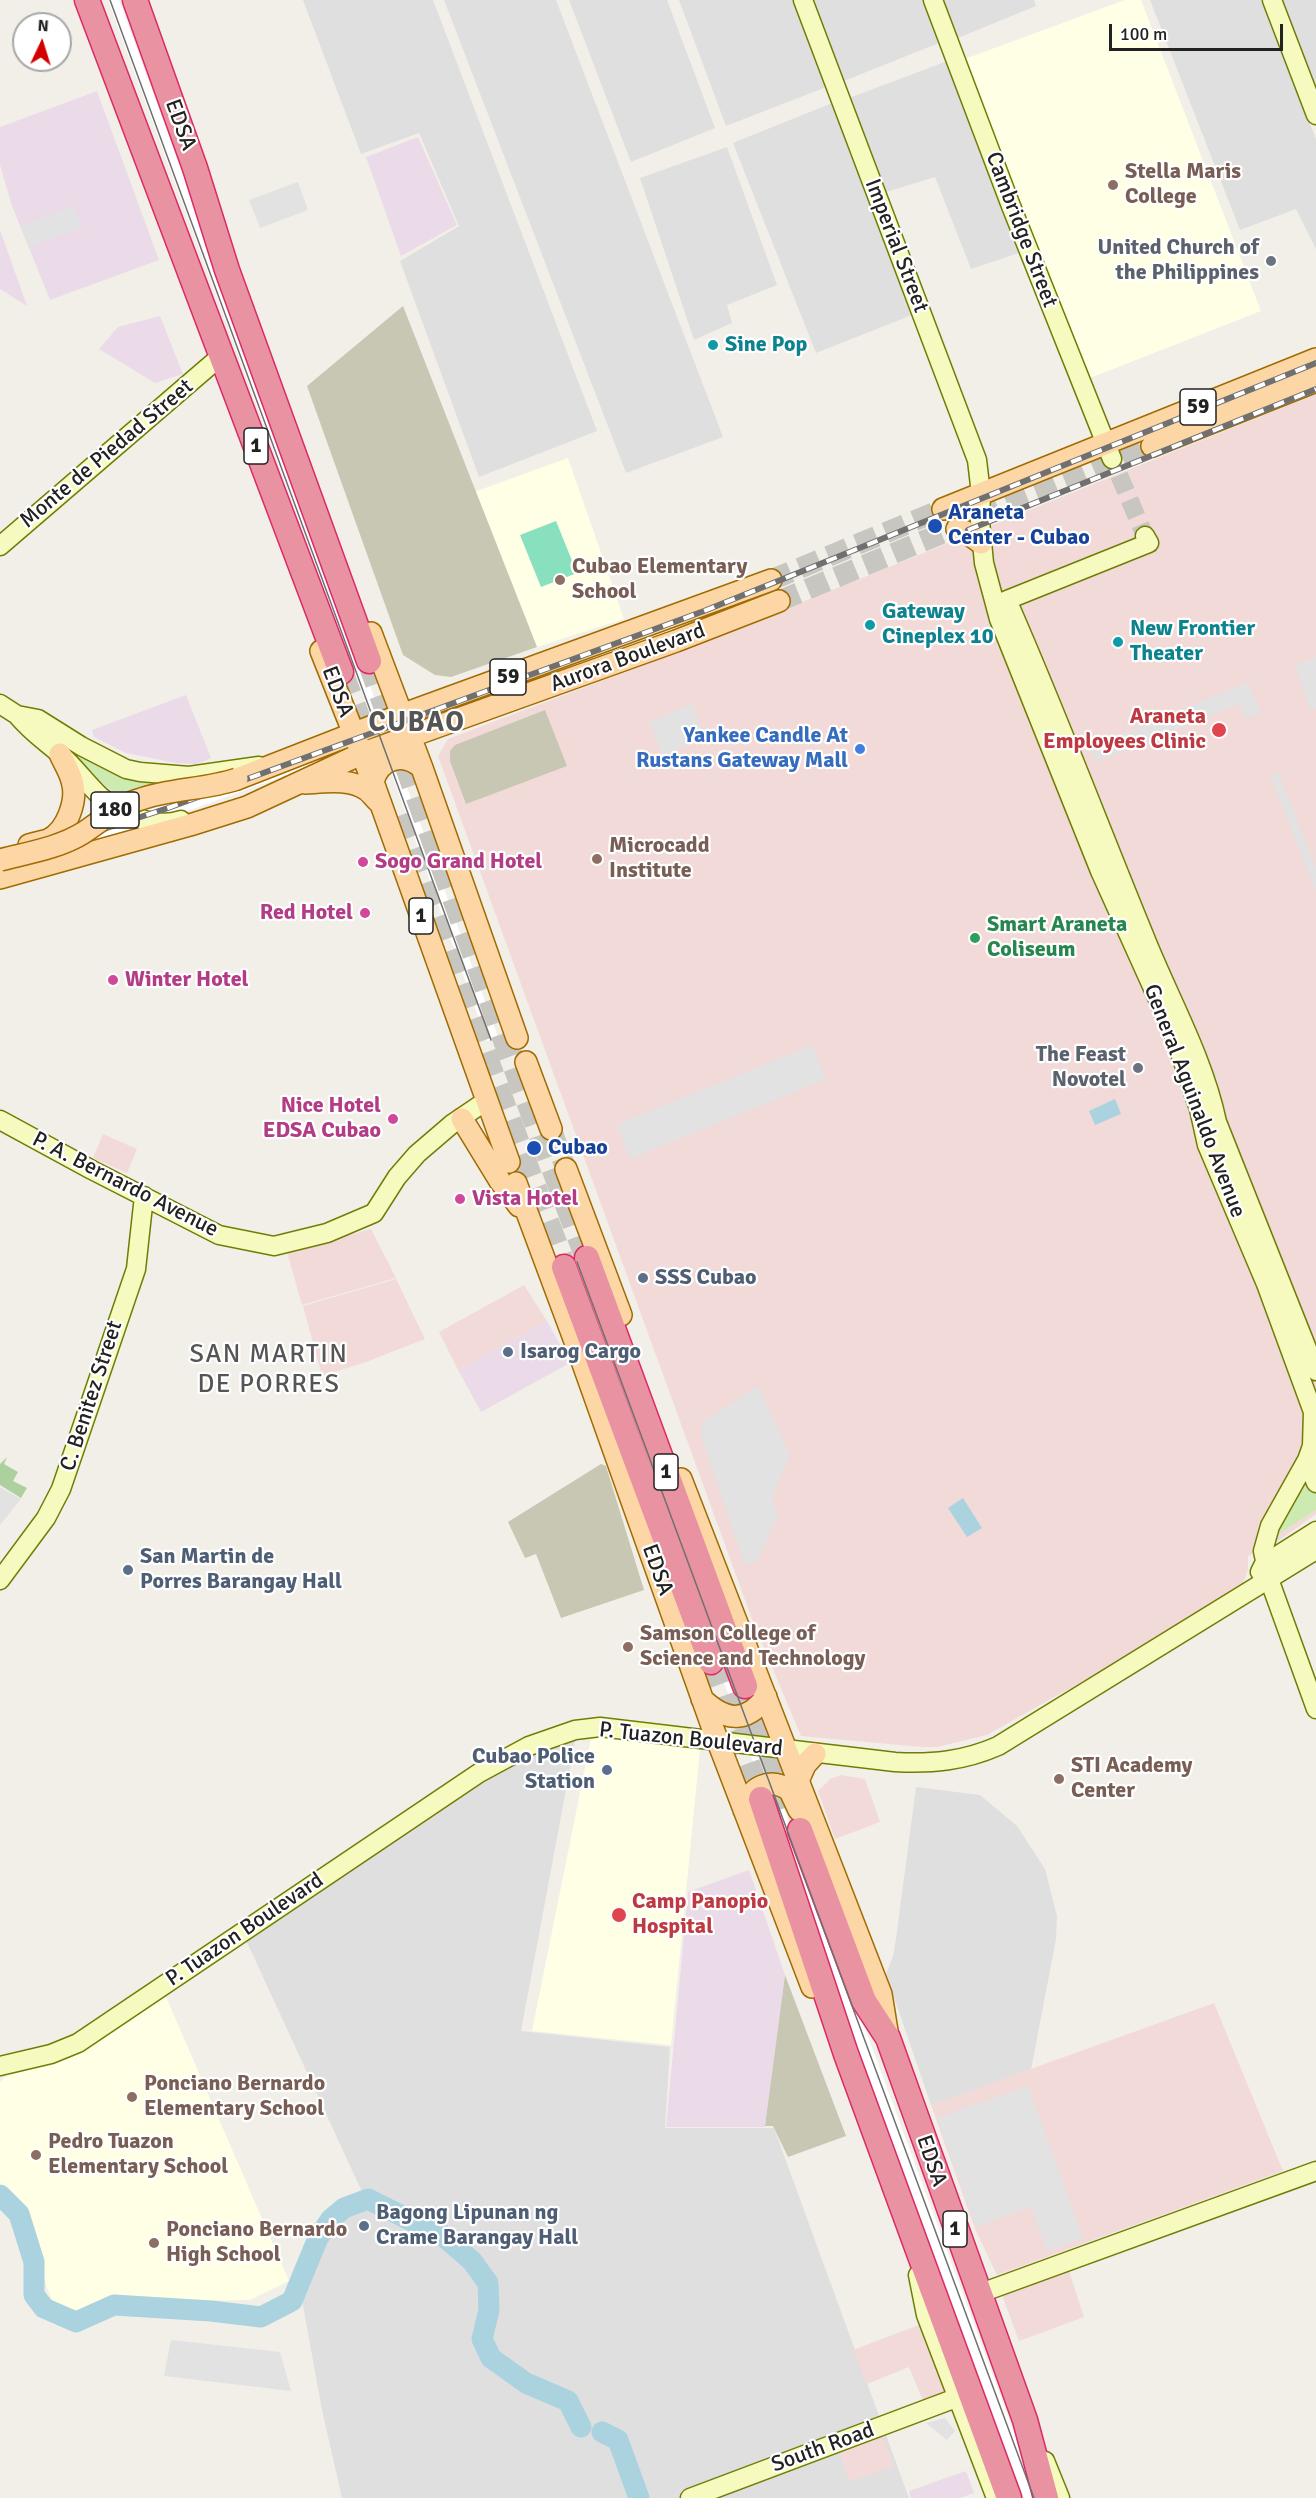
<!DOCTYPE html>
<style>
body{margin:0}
#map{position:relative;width:1316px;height:2498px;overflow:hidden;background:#f2efe9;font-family:Signika,sans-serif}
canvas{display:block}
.north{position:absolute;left:12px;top:12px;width:60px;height:60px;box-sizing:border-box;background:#fff;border:2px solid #a7a7a7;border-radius:50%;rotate:4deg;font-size:16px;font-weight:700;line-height:24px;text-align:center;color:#222}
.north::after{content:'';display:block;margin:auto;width:21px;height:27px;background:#d40000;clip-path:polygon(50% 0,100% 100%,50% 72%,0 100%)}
.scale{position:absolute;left:1109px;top:24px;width:174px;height:27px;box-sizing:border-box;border:3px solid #222;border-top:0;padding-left:8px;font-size:18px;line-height:21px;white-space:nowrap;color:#222;-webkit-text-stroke:4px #fff;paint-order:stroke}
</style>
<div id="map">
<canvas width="1316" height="2498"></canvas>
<div class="north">N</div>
<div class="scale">100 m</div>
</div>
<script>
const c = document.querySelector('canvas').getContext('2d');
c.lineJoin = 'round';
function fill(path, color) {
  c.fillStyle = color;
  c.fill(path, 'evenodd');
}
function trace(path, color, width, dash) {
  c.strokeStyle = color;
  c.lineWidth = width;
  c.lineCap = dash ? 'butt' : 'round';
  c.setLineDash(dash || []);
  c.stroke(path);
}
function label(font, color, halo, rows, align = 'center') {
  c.font = font + ' Signika,sans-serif';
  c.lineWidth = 4.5;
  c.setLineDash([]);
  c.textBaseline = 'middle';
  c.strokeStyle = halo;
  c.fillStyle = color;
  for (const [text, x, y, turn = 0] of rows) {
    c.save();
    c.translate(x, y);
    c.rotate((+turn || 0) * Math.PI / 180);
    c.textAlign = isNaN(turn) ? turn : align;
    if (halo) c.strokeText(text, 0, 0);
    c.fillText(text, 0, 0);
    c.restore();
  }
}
fill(new Path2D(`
 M303 0H433L597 431 479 477 400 261 459 226 419 133 361 154Z
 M444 0H556L723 437 626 473Z
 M569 0H667L715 128 631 162Z
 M679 0H798L829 86 726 126Z
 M808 0H924L939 43 839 83Z
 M939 0H1034L1036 6 953 40Z
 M1150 0H1261L1316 139V249L1296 209 1240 230Z
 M1278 0H1316V102Z
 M950 60 1022 252 971 269 935 177 883 193 849 98Z
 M832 103 912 315 816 353 733 143Z
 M727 147 777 285 727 305 732 323 694 340 640 178Z
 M575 1741 521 2031 670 2047 665 2128H774L909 2498H342L322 2410 302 2300 311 2269 327 2236 346 2213 367 2205 383 2210H406L363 2194 246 1940 510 1760Z
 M916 1787 980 1795 1017 1826 1045 1869 1057 1916 1056 1939 1031 2070 931 2105 886 1974 893 1956 896 1939Z`), '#e0dfdf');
fill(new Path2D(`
 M1316 394V1514L1281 1539 1248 1556V1570L1243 1583 1232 1592 1111 1665 987 1735 937 1747H922L801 1736 753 1622 438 756 448 739 694 646Z
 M103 1134 137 1149 127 1173 93 1158Z
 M371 1229 396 1278 302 1305 287 1252Z
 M396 1279 425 1339 366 1362 322 1376 303 1306Z
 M524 1285 547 1321 458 1370 439 1332Z
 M841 1775 865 1779 880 1822 835 1839 818 1791 830 1779Z
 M1214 2003 1283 2171 997 2275 975 2229 931 2105Z
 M1069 2271 1084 2317 1019 2341 1002 2295Z
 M919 2325 946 2392 923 2401 909 2367 867 2384 853 2350Z
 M881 2431 894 2466 850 2482 837 2447Z`), '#f2dad9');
fill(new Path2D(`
 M97 91 159 260 50 300 12 206 0 165V127Z
 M418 137 457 225 401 256 366 157Z
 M0 230 27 306 0 289Z
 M160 316 183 374 155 383 99 349 118 327Z
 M186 695 211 758 197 764 176 763 126 753 94 737 92 730Z
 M547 1321 570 1363 481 1412 458 1370Z
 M749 1870 785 1975 765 2127H666L688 1892Z
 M966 2471 974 2493 960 2498H911L909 2491Z`), '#ebdbe8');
fill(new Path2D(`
 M1125 0H1141L1261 311 1090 378 962 60Z
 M568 458 624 619 537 647 474 492Z
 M592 1733 700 1749 671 2045 532 2031Z
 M166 1997 289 2281 250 2300 125 2301 96 2304 90 2310 69 2315 56 2308 47 2288 25 2205 0 2189V2082L14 2068 50 2065Z`), '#ffffe5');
fill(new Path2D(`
 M403 306 537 647 451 677 435 675 403 655 307 386Z
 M545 710 567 766 466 804 450 761V751L455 745Z
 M601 1464 606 1466 644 1590 561 1618 536 1554 525 1558 508 1522Z
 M785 1975 846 2136 788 2157 773 2126H765Z`), '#c7c7b4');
fill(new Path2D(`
 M56 746 131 780 172 786 122 799Z
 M1306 1471 1316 1490V1510L1272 1538Z`), '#cdebb0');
fill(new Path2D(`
 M7 1457 4 1464 18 1472 13 1481 27 1488 21 1498 0 1485V1464Z`), '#add19e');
fill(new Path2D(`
 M556 521 577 573 541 587 520 535Z`), '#88e0be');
fill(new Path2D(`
 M298 182 308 210 260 228 249 200Z
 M74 206 82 227 29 247 21 226Z
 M1316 657V708L1310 710 1295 665Z
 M1248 682 1261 712 1246 719 1238 704 1097 762 1091 747Z
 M692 704 705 738 662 755 649 722Z
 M1278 772 1316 867V891L1270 775Z
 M812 1045 826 1079 630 1159 616 1125Z
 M758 1386 790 1455 771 1498 778 1516 757 1562 745 1565 700 1433 703 1421Z
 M0 1487 21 1499 0 1525Z
 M1028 2086 1083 2238 1047 2251 1031 2207 976 2227 937 2118Z
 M171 2340 280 2352 291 2391 164 2376Z
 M945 2418 955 2431 947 2440 926 2423Z`), '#e2e2e2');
fill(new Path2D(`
 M1115 1099 1121 1114 1095 1125 1089 1111Z
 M963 1498 982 1528 967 1537 948 1508Z`), '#aad3df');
fill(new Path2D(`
 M108 0H119L384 724 771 581 777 594 389 738 498 1037 491 1040 487 1041 380 741 171 817 83 847 79 834 375 727Z
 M582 1260 1038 2498H1024L570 1264Z`), '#fff');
trace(new Path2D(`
 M0 2195 19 2214 34 2262V2295L44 2308 76 2322 114 2305 211 2311 261 2317 292 2301 318 2238 331 2219 344 2208 368 2199 416 2223 434 2228 472 2261 488 2283 489 2310 482 2339 491 2358 526 2383 568 2401 581 2427
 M602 2432 618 2440 639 2498`), '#aad3df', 21);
trace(new Path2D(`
 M1119 475 1145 536`), '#c8c6c1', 18, [18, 9]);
trace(new Path2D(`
 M771 580 943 509
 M779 601 1152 446
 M551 1129 566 1169`), '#c8c6c1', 21, [21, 10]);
trace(new Path2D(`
 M369 661 503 1035 587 1258
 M341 672 368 743
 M396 817 564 1267
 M711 1662 761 1799
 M745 1686 790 1806`), '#c8c6c1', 24, [24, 12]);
const secondary = new Path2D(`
 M803 0 977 460 981 494 980 516
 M933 0 1011 206 1112 459
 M1272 0 1316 115
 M980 521 984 563 999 619 1100 871 1174 1035 1199 1109 1207 1145 1266 1284 1313 1412 1312 1446 1307 1460 1270 1526 1263 1551 1269 1579 1316 1709
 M0 546 214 362
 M1007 600C1056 711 1098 823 1144 935 1168 996 1203 1056 1217 1122L1316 1371
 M997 604 1149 543 1145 536
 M0 704 17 715 38 719 81 746 126 769 140 772 189 776 259 766
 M17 715C31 732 45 741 61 755 75 767 86 783 100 796 120 814 155 829 181 820
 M0 1120 92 1170 219 1235 274 1246 327 1233 374 1213 397 1177 417 1154 452 1124 486 1101
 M1307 1460 1316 1483
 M1260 1572 1264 1564 1316 1531
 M0 1580 46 1518 61 1489 136 1269 144 1196
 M0 2066 51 2054 78 2043 479 1773 529 1746 575 1730 600 1727 895 1762C932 1764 964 1761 998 1746L1316 1550
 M918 2275 926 2315 996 2498
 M978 2294 1316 2171
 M1045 2461 1060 2498
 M690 2498 956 2398`);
const primary = new Path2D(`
 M1152 446 1316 381
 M943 509 1316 359
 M957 529 966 532 981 543
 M371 633 422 768 517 1038
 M321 651 373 782 509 1162
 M237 779 401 715 771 580
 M373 782C379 758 404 751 422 768
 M305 783C325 782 350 778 367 790 372 794 376 800 381 804
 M29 845C35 843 42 842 48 840 67 831 78 800 72 781 70 772 64 763 60 754
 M0 878 190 825 247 807 361 754 676 641 779 601
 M526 1062 551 1129
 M462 1119 500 1181 519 1206
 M566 1169 621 1315
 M516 1183 576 1344 712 1726 812 1987
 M681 1479 881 1994 888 2037
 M702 1699C725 1721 746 1724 766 1697
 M798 1781 805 1765 815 1754
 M744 1810C748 1787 772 1776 790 1791L799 1810`);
const highway = new Path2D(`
 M87 0 341 672
 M135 0 195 168 227 270 369 661
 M587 1258 745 1686
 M564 1267 711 1662
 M761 1799 846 2054 1009 2498
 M800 1830 864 2001 888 2038 1025 2420 1046 2498`);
trace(secondary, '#707d05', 21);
trace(primary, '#a06b00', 24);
trace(highway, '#dc2a67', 27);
trace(secondary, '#f7fabf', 18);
trace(primary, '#fcd6a4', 21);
trace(highway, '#e892a2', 24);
trace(new Path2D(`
 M110 0 491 1040
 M577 1262 1034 2498`), '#707070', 1.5);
const rail = new Path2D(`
 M968 530 1316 389
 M0 863 168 808 704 611 1316 363`);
trace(rail, '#707070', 6);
trace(rail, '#fff', 4, [11]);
const primaryBridge = new Path2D(`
 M0 860C27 853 59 848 83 833 101 821 117 807 138 800 170 788 205 790 237 779`);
trace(primaryBridge, '#a06b00', 24, []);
trace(primaryBridge, '#fcd6a4', 21);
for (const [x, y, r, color] of [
 [1113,185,6,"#8d6e63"],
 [1271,261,6,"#6b7280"],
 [713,345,6,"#0f9aa8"],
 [935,526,8,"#1a4fb4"],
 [560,580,6,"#8d6e63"],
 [870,625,6,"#0f9aa8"],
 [1118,642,6,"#0f9aa8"],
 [1219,730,8,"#e0444e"],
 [860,749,6,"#3f7fe0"],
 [597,859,6,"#8d6e63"],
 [363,862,6,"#d1479c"],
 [365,913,6,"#d1479c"],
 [975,938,6,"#2e9e5b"],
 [113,980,6,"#d1479c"],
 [1138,1068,6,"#6b7280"],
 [393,1119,6,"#d1479c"],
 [534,1148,8,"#1a4fb4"],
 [460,1199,6,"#d1479c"],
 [643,1278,6,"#5c6f8a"],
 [508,1352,6,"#5c6f8a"],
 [128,1570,6,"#5c6f8a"],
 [628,1647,6,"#8d6e63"],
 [607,1770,6,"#5c6f8a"],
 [1059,1779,6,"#8d6e63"],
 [619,1915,8,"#e0444e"],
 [132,2097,6,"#8d6e63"],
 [36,2155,6,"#8d6e63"],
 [364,2226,6,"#5c6f8a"],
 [154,2243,6,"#8d6e63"]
]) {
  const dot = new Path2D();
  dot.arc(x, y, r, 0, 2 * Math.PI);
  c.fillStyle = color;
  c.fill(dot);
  trace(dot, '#fff', 2);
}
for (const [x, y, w] of [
 [1198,407,36],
 [256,446,24],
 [508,677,36],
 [115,810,48],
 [421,916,24],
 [666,1472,24],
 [955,2229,24]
]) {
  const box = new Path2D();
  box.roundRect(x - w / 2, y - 18, w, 36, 4.5);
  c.fillStyle = '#fff';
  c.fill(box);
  trace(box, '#222', 1.5);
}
label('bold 21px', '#222', null, [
 ["59",1198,407],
 ["1",256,446],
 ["59",508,677],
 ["180",115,810],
 ["1",421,916],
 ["1",666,1472],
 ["1",955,2229]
]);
label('22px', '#222', '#fff', [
 ["EDSA",180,125,70],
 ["Cambridge Street",1021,230,69],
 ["Imperial Street",896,246,69],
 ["Monte de Piedad Street",107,454,-40],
 ["Aurora Boulevard",628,658,-20],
 ["EDSA",337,692,69],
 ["General Aguinaldo Avenue",1194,1101,69],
 ["P. A. Bernardo Avenue",125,1185,27],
 ["C. Benitez Street",92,1396,-72],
 ["EDSA",657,1570,70],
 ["P. Tuazon Boulevard",691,1740,6],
 ["P. Tuazon Boulevard",245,1930,-34],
 ["EDSA",931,2161,71],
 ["South Road",823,2448,-20]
]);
label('bold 22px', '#785e54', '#fff', [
 ["Stella Maris",1125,172],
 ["College",1125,197],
 ["Cubao Elementary",572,567],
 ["School",572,592],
 ["Microcadd",609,846],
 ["Institute",609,871],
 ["Samson College of",640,1634],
 ["Science and Technology",640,1659],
 ["STI Academy",1071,1766],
 ["Center",1071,1791],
 ["Ponciano Bernardo",144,2084],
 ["Elementary School",144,2109],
 ["Pedro Tuazon",48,2142],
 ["Elementary School",48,2167],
 ["Ponciano Bernardo",166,2230],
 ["High School",166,2255]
], 'left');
label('bold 22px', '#5b616d', '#fff', [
 ["United Church of",1259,248],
 ["the Philippines",1259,273],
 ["The Feast",1126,1055],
 ["Novotel",1126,1080]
], 'right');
label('bold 22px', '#0d838f', '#fff', [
 ["Sine Pop",725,345],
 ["Gateway",882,612],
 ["Cineplex 10",882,637],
 ["New Frontier",1130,629],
 ["Theater",1130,654]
], 'left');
label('bold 22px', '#164399', '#fff', [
 ["Araneta",948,513],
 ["Center - Cubao",948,538],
 ["Cubao",548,1148]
], 'left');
label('bold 22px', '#be3a42', '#fff', [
 ["Araneta",1206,717],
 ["Employees Clinic",1206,742],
 ["Camp Panopio",632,1902,"left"],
 ["Hospital",632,1927,"left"]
], 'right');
label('bold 22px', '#366cbe', '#fff', [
 ["Yankee Candle At",848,736],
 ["Rustans Gateway Mall",848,761]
], 'right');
label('bold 22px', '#b23c85', '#fff', [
 ["Sogo Grand Hotel",375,862],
 ["Red Hotel",353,913,"right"],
 ["Winter Hotel",125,980],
 ["Nice Hotel",381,1106,"right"],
 ["EDSA Cubao",381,1131,"right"],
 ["Vista Hotel",472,1199]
], 'left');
label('bold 22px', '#27864d', '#fff', [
 ["Smart Araneta",987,925],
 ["Coliseum",987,950]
], 'left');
label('bold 22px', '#4e5e75', '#fff', [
 ["SSS Cubao",655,1278],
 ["Isarog Cargo",520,1352],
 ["San Martin de",140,1557],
 ["Porres Barangay Hall",140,1582],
 ["Cubao Police",595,1757,"right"],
 ["Station",595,1782,"right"],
 ["Bagong Lipunan ng",376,2213],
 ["Crame Barangay Hall",376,2238]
], 'left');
c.letterSpacing = '1.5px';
label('26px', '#555', '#fff', [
 ["SAN MARTIN",269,1355],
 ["DE PORRES",269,1385]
]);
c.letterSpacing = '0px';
c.letterSpacing = '1.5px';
label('bold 28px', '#555', '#fff', [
 ["CUBAO",417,724]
]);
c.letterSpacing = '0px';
</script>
